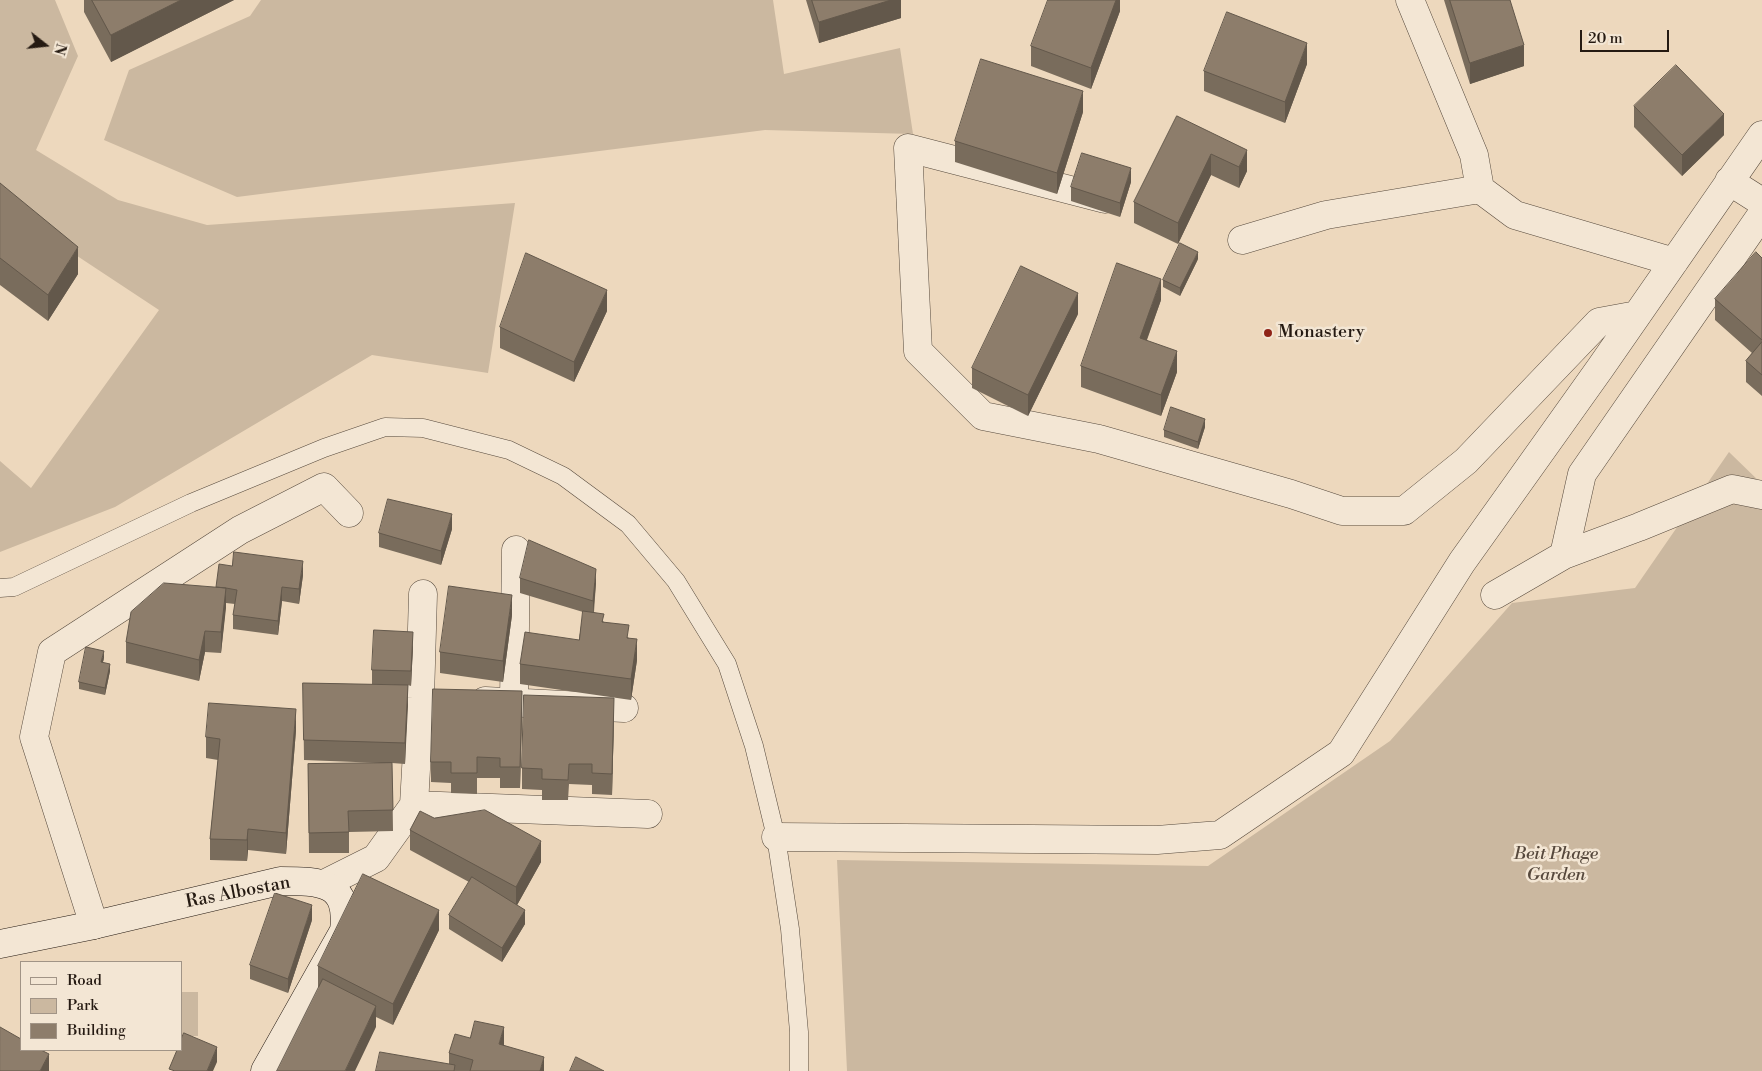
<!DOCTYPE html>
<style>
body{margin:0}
#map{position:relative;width:1762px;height:1071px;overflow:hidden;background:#edd8bd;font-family:"Libre Bodoni",serif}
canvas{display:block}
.legend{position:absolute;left:20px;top:961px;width:162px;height:90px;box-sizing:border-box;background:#f3e6d4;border:1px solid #a19486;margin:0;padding:6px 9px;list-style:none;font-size:15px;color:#251a12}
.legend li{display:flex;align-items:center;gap:10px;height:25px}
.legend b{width:25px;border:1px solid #a19486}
.north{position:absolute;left:20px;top:20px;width:50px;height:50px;-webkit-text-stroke:4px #f3e6d4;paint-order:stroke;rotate:106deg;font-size:14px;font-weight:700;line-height:20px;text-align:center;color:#251a12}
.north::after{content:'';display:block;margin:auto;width:18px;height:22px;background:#251a12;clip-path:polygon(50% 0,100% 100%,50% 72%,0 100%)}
.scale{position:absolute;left:1580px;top:30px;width:89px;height:22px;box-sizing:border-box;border:2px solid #251a12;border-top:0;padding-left:6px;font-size:15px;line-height:18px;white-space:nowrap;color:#251a12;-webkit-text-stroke:4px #f3e6d4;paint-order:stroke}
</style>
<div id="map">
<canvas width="1762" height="1071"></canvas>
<ul class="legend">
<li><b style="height:6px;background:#f3e6d4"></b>Road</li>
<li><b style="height:14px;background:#cbb8a0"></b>Park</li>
<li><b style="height:14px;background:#8d7d6b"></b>Building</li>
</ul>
<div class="north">N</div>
<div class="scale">20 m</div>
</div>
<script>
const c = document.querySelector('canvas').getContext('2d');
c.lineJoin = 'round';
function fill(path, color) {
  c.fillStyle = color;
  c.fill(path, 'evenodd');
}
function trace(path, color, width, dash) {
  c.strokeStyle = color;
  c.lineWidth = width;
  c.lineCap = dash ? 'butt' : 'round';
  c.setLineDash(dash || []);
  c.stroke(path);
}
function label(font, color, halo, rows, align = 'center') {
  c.font = font + ' "Libre Bodoni",serif';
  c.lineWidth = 5;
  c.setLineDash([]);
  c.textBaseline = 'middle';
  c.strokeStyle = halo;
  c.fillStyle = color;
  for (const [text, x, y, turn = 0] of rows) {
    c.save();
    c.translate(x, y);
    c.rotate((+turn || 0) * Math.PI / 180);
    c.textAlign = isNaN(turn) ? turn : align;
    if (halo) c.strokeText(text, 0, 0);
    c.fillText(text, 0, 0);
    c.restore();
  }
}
fill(new Path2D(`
 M0 0H55L78 56 36 150 118 200 207 225 515 203 488 373 372 355 115 507 0 552V461L31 488 159 310 0 205Z
 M261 0H773L784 74 900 48 913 134 765 130 237 197 104 140 129 70 250 16Z
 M1729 452 1762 484V1071H847L837 860 1208 866 1390 741 1512 603 1635 588Z
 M181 992H198V1036H181Z`), '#cbb8a0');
const lane = new Path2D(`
 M0 588 14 587 191 503 324 448 385 427 423 428 509 450 563 476 628 524 676 581 727 664 754 746 776 837 790 929 799 1032V1071`);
const street = new Path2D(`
 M1410 0 1474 155 1480 189
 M1729 181 1762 202
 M1105 199 908 148 918 351 983 416 1099 439 1291 494 1342 511H1404L1466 461 1599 322 1637 315
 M1762 214 1582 474 1564 555 1639 527 1732 489 1762 495
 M1242 240 1326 215 1480 189 1515 215 1674 262
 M1495 595 1564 555
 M485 701 624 708
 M514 702 516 550
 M414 805 420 698 423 594
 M776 837 1157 840 1220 835 1341 753 1462 562 1601 367 1762 135
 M324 884 376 858 414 805 648 814
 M94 925 34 737 52 652 240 530 324 487 349 513`);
const secondary = new Path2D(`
 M0 944 94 925 280 881C320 881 350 881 344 931L265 1071`);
trace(lane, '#574a3d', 19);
trace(street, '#574a3d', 29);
trace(secondary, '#251a12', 29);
trace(lane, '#f3e6d4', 18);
trace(street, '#f3e6d4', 28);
trace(secondary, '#f3e6d4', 28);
fill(new Path2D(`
 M84 0H234L111 62 84 12Z
 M806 0H901V18L819 43Z
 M1120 0V11L1091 89 1031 66V46Z
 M1444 0H1510L1524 66 1470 84Z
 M1307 64 1285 123 1204 91V71Z
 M1634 106 1724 135 1682 176 1634 127Z
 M1083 112 1057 194 955 162V141Z
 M1177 116 1247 171 1239 188 1211 175 1178 244 1134 223V202Z
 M1131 182 1120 217 1071 201V187Z
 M0 183 78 274 48 321 0 285Z
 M1762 258V396L1746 382V361L1752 353 1715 320V299Z
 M1198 259 1180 296 1163 287V280Z
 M1161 300 1147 340 1177 372 1161 416 1081 387V366Z
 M607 311 574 382 500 348V327Z
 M1078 314 1028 416 972 388V368Z
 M1205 427 1198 449 1164 437V430Z
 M452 529 441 565 379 547V533Z
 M303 575 299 604 282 601 278 635 233 629V615L235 604 226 603 221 653 205 652 199 681 126 663V642L216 587Z
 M520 578 596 583 594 612 604 622 629 638 637 660 631 700 520 684V664L579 640 583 612 520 593Z
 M512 615 503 682 440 673V652Z
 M413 646 411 686 408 685 405 764 392 763 393 831 349 832V853H309L308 764 381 763 304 760 303 683 395 685 372 684V670Z
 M104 658 103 662 110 671 105 695 79 689V682Z
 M522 712 520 788H500V778H477V794L451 793V783L431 782V762Z
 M614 718 612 795 592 794V785L569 784 568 800H542V790L522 789V768Z
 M296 730 286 854 248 850 247 861 210 860V839L218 760 206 758V737Z
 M434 818 541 862 517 905 525 924 502 962 449 929V915L469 882 410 850V830Z
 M312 920 288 993 250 979V965Z
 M439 930 393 1025 376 1017V1027L318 987V966Z
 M470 1038 504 1045 544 1071H376L449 1064V1053Z`), '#796c5c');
fill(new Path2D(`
 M181 0H234L111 62V35Z
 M891 0H901V18L819 43V22Z
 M1116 0H1120V11L1091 89V68Z
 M1307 43V64L1285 123V102Z
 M1524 45V66L1470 84V63Z
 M1083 91V112L1057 194V173Z
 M1724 114V135L1682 176V155Z
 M1247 150V171L1239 188V167Z
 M1211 154V175L1178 244V223Z
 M1131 168V182L1120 217V203Z
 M78 247V274L48 321V295Z
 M1198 252V259L1180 296V288Z
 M1161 279V300L1140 358V338Z
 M607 290V311L574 382V362Z
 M1078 293V314L1028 416V395Z
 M1177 351V372L1161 416V395Z
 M1205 419V427L1198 449V442Z
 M452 514V529L441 565V551Z
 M303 561V575L299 604V589Z
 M596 569V583L593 615V601Z
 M282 587V601L278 635V621Z
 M226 588V608L221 653V632Z
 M512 595V615L503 682V661Z
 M205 631V652L199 681V660Z
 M413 632V646L411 686V671Z
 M637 639V660L631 700V679Z
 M104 651V658L101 669V662Z
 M110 664V671L105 695V688Z
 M408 685V706L405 764V743Z
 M522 691V712L520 788V767Z
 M614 698V718L612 795V774Z
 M296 709V730L286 854V833Z
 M248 829V850L247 861V840Z
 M541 841V862L516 907V887Z
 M312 905V920L288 993V979Z
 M439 910V930L393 1025V1004Z
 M525 910V924L502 962V948Z
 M376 1006V1027L355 1071H345Z
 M504 1027V1048L499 1044Z
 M217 1047V1062L213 1071H207Z
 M49 1054V1071H40Z
 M544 1057V1071H540Z`), '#63584b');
const building = new Path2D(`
 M92 0H181L111 35Z
 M812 0H891L819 22Z
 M1048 0H1116L1091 68 1031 46Z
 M1450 0H1510L1524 45 1470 63Z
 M1227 12 1307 43 1285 102 1204 71Z
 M981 59 1083 91 1057 173 955 141Z
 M1676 65 1724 114 1682 155 1634 106Z
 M1177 116 1247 150 1239 167 1211 154 1178 223 1134 202Z
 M1082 153 1131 168 1120 203 1071 187Z
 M0 183 78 247 48 295 0 258Z
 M1180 243 1198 252 1180 288 1163 280Z
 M1756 252 1762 258V340L1715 299Z
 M526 253 607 290 574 362 500 327Z
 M1117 263 1161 279 1140 338 1177 351 1161 395 1081 366Z
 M1021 266 1078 293 1028 395 972 368Z
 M1762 342V375L1746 361Z
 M1171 407 1205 419 1198 442 1164 430Z
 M388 499 452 514 441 551 379 533Z
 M529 540 596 569 593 601 520 578Z
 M234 552 303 561 299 589 282 587 278 621 233 615 237 590 226 588 216 587 219 564 232 566Z
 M164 583 226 588 221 632 205 631 199 660 126 642 131 612Z
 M449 586 512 595 503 661 440 652Z
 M583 611 604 614 602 622 629 625 627 638 637 639 631 679 520 664 525 632 579 640Z
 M374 630 413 632 411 671 372 670Z
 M86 647 104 651 101 662 110 664 105 688 79 682Z
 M303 683 408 685 405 743 304 740Z
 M433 689 522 691 520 767H500V758L477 757V773H451V762H431Z
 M524 695 614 698 612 774 592 773V764H569L568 780 542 779V769L522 768Z
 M209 703 296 709 286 833 248 829 247 840 210 839 220 739 206 737Z
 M392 763 393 810 348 811 349 832 309 833 308 764Z
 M485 810 541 841 516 887 410 830 420 811 434 818Z
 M363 874 439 910 393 1004 318 966Z
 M472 877 525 910 502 948 449 915Z
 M275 893 312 905 288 979 250 965Z
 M323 979 376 1006 345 1071H277Z
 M475 1021 504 1027 499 1044 544 1057 540 1071H470L473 1060 449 1053 455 1034 470 1038Z
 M0 1027 21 1039V1050H41L49 1054 40 1071H0Z
 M184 1033 217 1047 207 1071H175L169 1069 177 1050H181V1040Z
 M380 1052 455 1065 454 1071H376Z
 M576 1057 604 1071H570Z`);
fill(building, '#8d7d6b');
trace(building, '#63584b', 1);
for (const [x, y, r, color] of [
 [1268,333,5,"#8f2418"]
]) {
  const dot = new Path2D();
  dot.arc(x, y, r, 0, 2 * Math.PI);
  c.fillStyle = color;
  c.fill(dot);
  trace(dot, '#f3e6d4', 2);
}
label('18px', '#251a12', '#f3e6d4', [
 ["Monastery",1278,333]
], 'left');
label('italic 18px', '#57493d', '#f3e6d4', [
 ["Beit Phage",1556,855],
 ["Garden",1556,876]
]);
label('18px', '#251a12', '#f3e6d4', [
 ["Ras Albostan",238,893,-11]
]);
</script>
